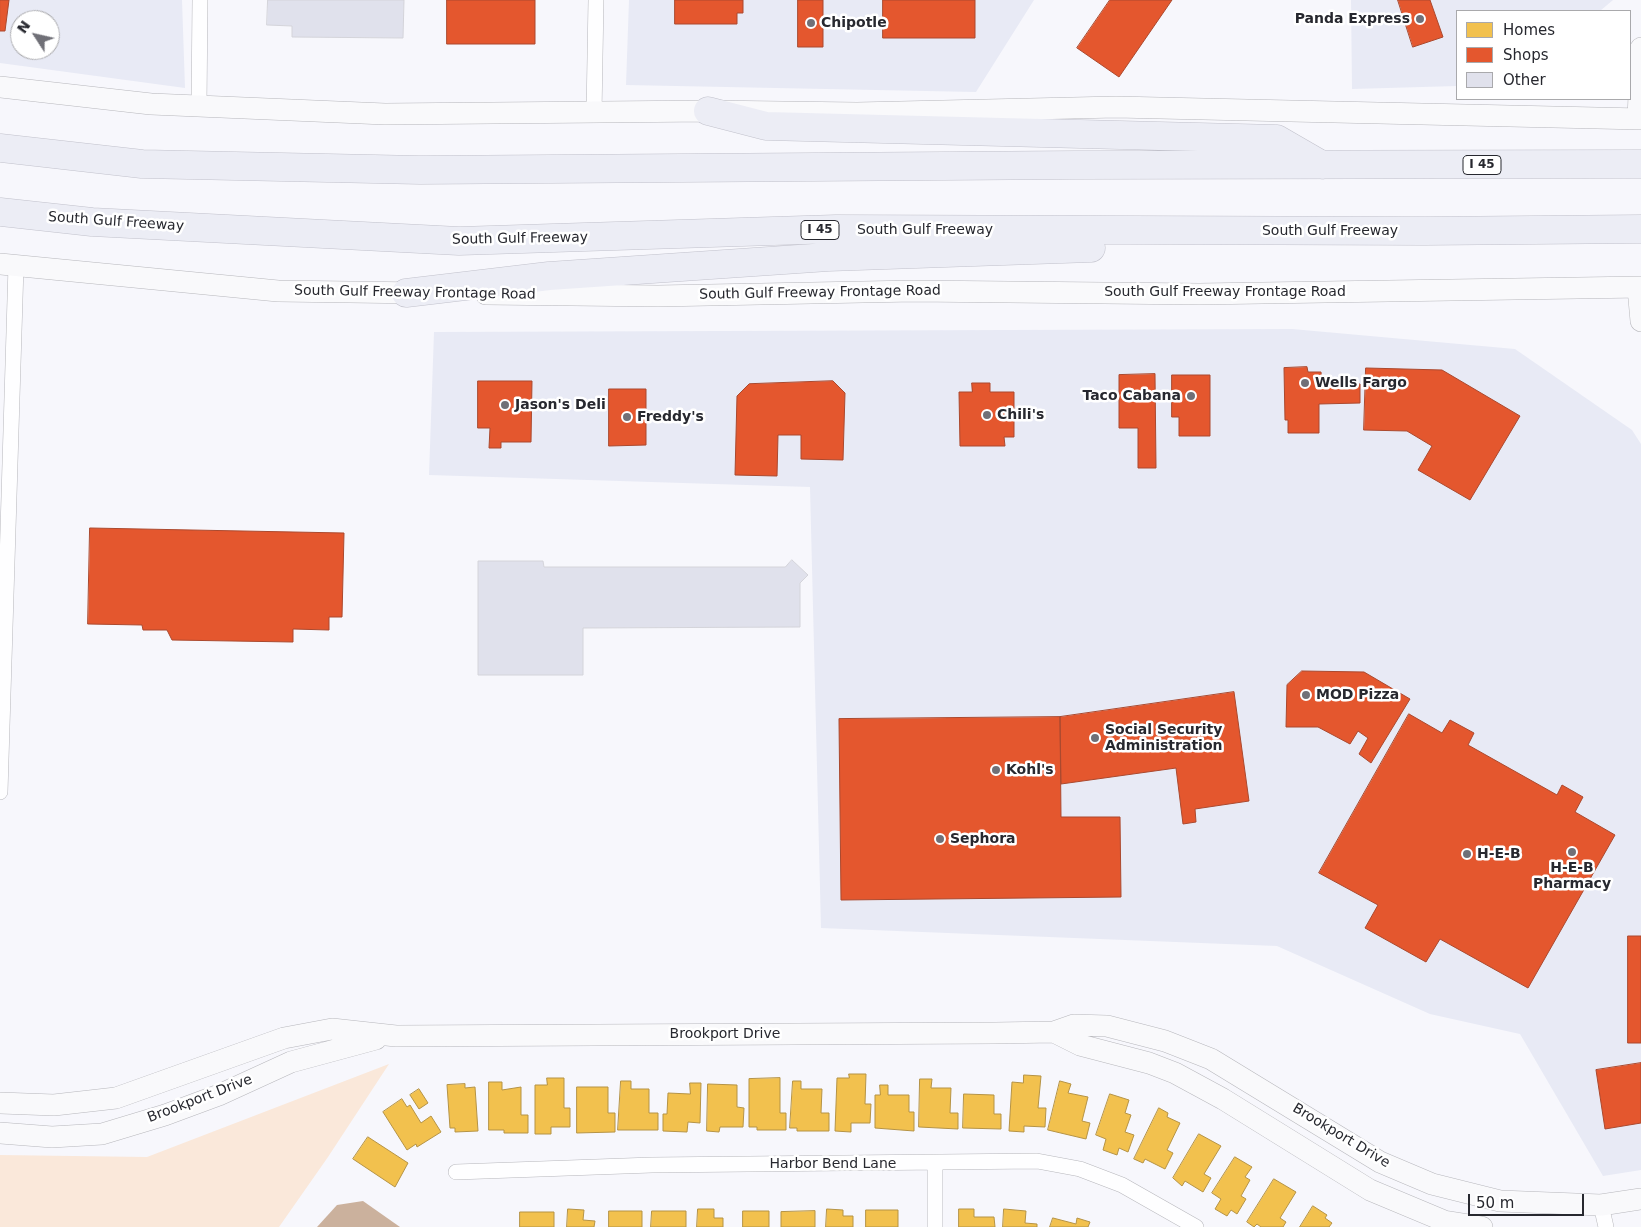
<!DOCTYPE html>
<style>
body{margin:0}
#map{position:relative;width:1641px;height:1227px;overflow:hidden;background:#f7f7fc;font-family:"DejaVu Sans",sans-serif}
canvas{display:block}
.legend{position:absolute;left:1456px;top:10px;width:175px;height:90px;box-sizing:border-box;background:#fff;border:1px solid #a9a9ac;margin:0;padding:6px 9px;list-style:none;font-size:15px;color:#27282f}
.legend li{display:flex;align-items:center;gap:10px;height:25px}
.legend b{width:25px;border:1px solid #a9a9ac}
.north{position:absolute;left:10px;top:10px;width:50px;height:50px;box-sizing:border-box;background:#fff;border:1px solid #a9a9ac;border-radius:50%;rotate:305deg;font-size:14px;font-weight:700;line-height:20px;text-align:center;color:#27282f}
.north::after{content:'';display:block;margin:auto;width:18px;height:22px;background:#707077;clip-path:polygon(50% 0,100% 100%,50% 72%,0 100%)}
.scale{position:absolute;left:1468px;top:1194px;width:116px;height:22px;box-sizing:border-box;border:2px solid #27282f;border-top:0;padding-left:6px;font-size:15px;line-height:18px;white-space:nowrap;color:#27282f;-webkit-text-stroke:4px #fff;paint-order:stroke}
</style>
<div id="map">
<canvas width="1641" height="1227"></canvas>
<ul class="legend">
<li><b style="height:14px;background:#f2c14e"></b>Homes</li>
<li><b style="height:14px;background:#e4572e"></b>Shops</li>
<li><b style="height:14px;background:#e0e1ec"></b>Other</li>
</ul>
<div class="north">N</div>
<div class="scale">50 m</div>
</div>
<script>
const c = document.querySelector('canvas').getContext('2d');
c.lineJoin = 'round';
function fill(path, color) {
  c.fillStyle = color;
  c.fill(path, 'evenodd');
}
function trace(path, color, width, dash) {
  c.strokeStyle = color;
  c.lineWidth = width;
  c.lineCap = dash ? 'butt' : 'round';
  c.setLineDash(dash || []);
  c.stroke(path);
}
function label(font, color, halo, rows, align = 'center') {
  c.font = font + ' "DejaVu Sans",sans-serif';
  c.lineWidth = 5;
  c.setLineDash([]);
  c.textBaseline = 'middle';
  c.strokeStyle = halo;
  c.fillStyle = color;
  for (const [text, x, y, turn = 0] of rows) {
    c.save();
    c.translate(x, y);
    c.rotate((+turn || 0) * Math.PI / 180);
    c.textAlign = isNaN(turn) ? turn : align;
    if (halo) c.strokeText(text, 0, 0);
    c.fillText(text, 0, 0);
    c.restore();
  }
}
fill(new Path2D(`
 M0 0H182L185 88 0 63ZM20 20H50V50H20Z
 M629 0H1034L976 92 626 85Z
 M1351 0H1613L1600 11H1457V86L1352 89Z
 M1292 329 1515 349 1632 430 1641 444V1170L1603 1176 1520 1034 1430 1014 1277 946 821 928 810 487 429 475 434 332Z`), '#e8eaf5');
fill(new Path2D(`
 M389 1064 328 1157 279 1227H0V1155L147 1157Z`), '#fae8da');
fill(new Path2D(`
 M363 1201 400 1227H317L337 1205Z`), '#cbb19d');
const homes = new Path2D(`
 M849 1074H866L865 1104H871L870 1123H851V1132L835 1131 837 1078H849Z
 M1024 1075 1041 1076 1038 1108H1046L1045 1127 1024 1126V1132L1009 1131 1012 1082 1023 1083Z
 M547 1078H564V1108H570V1127H551V1134H535V1085H547Z
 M780 1078V1113H786V1130H757V1127H749V1079Z
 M920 1079H932L931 1088H951L950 1113H958V1129L919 1127Z
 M621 1081H631V1089H649V1113H658V1130H618Z
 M793 1081H801V1089H822L821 1113H829V1131H797V1128H790Z
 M1060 1081 1071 1084 1068 1093 1088 1097 1082 1121 1090 1123 1086 1139 1048 1130Z
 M489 1082H502V1090L521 1087V1115H528V1133H504V1130H489Z
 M690 1083H701L700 1123 688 1122 687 1132 663 1131V1114H667L668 1093 690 1094Z
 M465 1084V1088L475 1087 478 1131 455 1132V1128H450L447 1085Z
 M708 1084 737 1085V1107L744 1108 743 1127H720L719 1132 707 1131Z
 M880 1085H888V1095H909V1112H914V1131L875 1128V1095H880Z
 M577 1087H608V1113H615V1132L577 1133Z
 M419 1089 428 1103 419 1109 410 1095Z
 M964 1094 994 1095V1114H1001V1129L963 1128Z
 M1110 1094 1129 1100 1125 1113 1131 1115 1125 1132 1134 1135 1128 1152 1119 1148 1117 1155 1103 1150 1106 1139 1096 1135Z
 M402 1099 407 1107 410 1105 421 1123 431 1116 441 1132 417 1147 416 1144 407 1150 383 1112Z
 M1159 1108 1168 1113 1167 1117 1180 1123 1167 1150 1173 1153 1165 1169 1145 1159 1143 1163 1134 1159Z
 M1199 1134 1221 1146 1204 1174 1211 1178 1203 1192 1185 1181 1182 1186 1173 1178Z
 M368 1137 408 1163 395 1187 353 1159Z
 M1235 1157 1252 1167 1245 1177 1250 1180 1241 1196 1246 1199 1237 1214 1231 1210 1227 1216 1215 1209 1221 1199 1212 1193Z
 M1274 1179 1296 1192 1280 1218 1286 1222 1283 1227H1261L1257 1224 1254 1227 1247 1222Z
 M1313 1206 1327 1215 1325 1218 1332 1223 1329 1227H1300Z
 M568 1209 584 1210 583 1220 595 1221 594 1227H567Z
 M698 1209H714V1218H723V1227H697Z
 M827 1209 843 1210V1216H853V1227H826Z
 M959 1209H974V1217H994L995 1227H959Z
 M1004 1209 1026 1211 1025 1223 1037 1224V1227H1003Z
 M866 1210H898V1227H866Z
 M609 1211H642V1227H609Z
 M652 1211H686V1227H651Z
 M743 1211H769V1227H743Z
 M815 1211V1227H781V1212Z
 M520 1212H554V1227H520Z
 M1053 1218 1076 1224 1077 1218 1090 1222 1088 1227H1050Z`);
fill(homes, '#f2c14e');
trace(homes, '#b59345', 1);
const shops = new Path2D(`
 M0 0H9L5 31H0Z
 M447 0H535V44H447Z
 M675 0H743V13H737V24H675Z
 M798 0H823V47H798Z
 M883 0H975V38H883Z
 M1110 0H1172L1119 77 1077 48Z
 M1398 0H1430L1443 37 1413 47Z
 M1307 367 1308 372H1321L1322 385 1360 384V403L1319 404V433H1288V420H1285L1284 368Z
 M1366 368 1442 370 1520 416 1470 500 1418 470 1432 446 1407 431 1364 430Z
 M1155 374 1156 468H1138V428H1119V375Z
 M1172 375H1210V436H1179V417H1172Z
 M478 381H532L531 442H501V448H489L490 428H478Z
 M833 381 845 393 843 460 801 459V435H778L777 476 735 475 737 396 749 384Z
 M972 383H990V392H1014V437H1004L1005 446H960L959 392H972Z
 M609 389H646V445L609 446Z
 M90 528 344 533 342 617H329V630L293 629V642L172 640 167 630H143L142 625 88 624Z
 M1302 671 1364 672 1410 699 1371 763 1359 754 1368 738 1358 731 1350 744 1318 727H1286L1287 685Z
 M1234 692 1249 801 1195 809 1196 822 1183 824 1176 768 1061 784 1060 717Z
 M1409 714 1442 733 1450 720 1474 733 1468 745 1557 795 1562 785 1583 797 1575 812 1615 835 1528 988 1440 939 1426 962 1365 928 1378 905 1319 873Z
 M1060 717 1061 817H1120L1121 897 841 900 839 719Z
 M1628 936H1641V1043H1628Z
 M1641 1063V1123L1605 1129 1596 1070Z`);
fill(shops, '#e4572e');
trace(shops, '#ab492e', 1);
const building = new Path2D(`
 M268 0H404L403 38 292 37V26L267 25Z
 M792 560 808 575 800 583V627L583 628V675H478V561H543L544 567H785Z`);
fill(building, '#e0e1ec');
trace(building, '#d4d4da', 1);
const street = new Path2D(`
 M199 107 200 0
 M594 114 596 0
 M0 792 16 266
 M935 1163V1227
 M456 1172 652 1165 1037 1161 1080 1169 1122 1185 1196 1227
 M1601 1205 1606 1227`);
const secondary = new Path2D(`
 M0 87 151 104 385 114 708 111 857 113 1116 107 1641 119
 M1638 119 1641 48
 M0 264 278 291 421 293
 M1638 288 1641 321
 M486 294 658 296 914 291 1199 294 1641 287
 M1054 1032 1080 1045 1149 1063 1175 1073 1223 1099 1370 1190 1444 1221 1482 1227
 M0 1103 54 1105 116 1098 284 1038 332 1029 396 1036 995 1033 1054 1032 1074 1025 1107 1026 1165 1041 1211 1059 1380 1162 1432 1184 1500 1201 1601 1205 1641 1199
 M0 1133 52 1137 102 1134 165 1115 219 1095 291 1062 376 1039`);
const highway = new Path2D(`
 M708 111 766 126 1277 139 1322 165
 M0 148 142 164 420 170 1075 165 1641 164
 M0 212 92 222 459 241 836 229 1425 231 1641 229
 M406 293 549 276 828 257 1091 248`);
trace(street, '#b7b7bc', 16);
trace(secondary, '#b7b7bc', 22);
trace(highway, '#c1c1cb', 29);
trace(street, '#fefeff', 15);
trace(secondary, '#f9f9fb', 21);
trace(highway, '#ecedf5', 28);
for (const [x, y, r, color] of [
 [1420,19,5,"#707077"],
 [811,23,5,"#707077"],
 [1305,383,5,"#707077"],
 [1191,396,5,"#707077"],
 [505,405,5,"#707077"],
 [987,415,5,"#707077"],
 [627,417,5,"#707077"],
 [1306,695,5,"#707077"],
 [1095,738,5,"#707077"],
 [996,770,5,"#707077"],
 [940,839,5,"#707077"],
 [1572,852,5,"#707077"],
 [1467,854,5,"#707077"]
]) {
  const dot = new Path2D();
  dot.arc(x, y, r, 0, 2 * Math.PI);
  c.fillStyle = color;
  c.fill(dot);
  trace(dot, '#fff', 2);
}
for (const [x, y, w] of [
 [1482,165,38],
 [820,230,38]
]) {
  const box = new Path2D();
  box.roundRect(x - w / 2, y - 9.5, w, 19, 4);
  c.fillStyle = '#fff';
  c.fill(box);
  trace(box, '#27282f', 1);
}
label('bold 12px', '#27282f', null, [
 ["I 45",1482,165],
 ["I 45",820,230]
]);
label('bold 14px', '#27282f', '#fff', [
 ["Panda Express",1410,19,"right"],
 ["Chipotle",821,23],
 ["Wells Fargo",1315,383],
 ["Taco Cabana",1181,396,"right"],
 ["Jason's Deli",515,405],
 ["Chili's",997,415],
 ["Freddy's",637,417],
 ["MOD Pizza",1316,695],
 ["Social Security",1105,730],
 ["Administration",1105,746],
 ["Kohl's",1006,770],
 ["Sephora",950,839],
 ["H-E-B",1477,854],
 ["H-E-B",1572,868,"center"],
 ["Pharmacy",1572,884,"center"]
], 'left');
label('14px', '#27282f', '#fff', [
 ["South Gulf Freeway",116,222,4],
 ["South Gulf Freeway",925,230],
 ["South Gulf Freeway",1330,231],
 ["South Gulf Freeway",520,239,-1],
 ["South Gulf Freeway Frontage Road",1225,292],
 ["South Gulf Freeway Frontage Road",415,293,1],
 ["South Gulf Freeway Frontage Road",820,293,-1],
 ["Brookport Drive",725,1034],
 ["Brookport Drive",200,1099,-21],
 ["Brookport Drive",1341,1136,31],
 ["Harbor Bend Lane",833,1164]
]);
</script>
